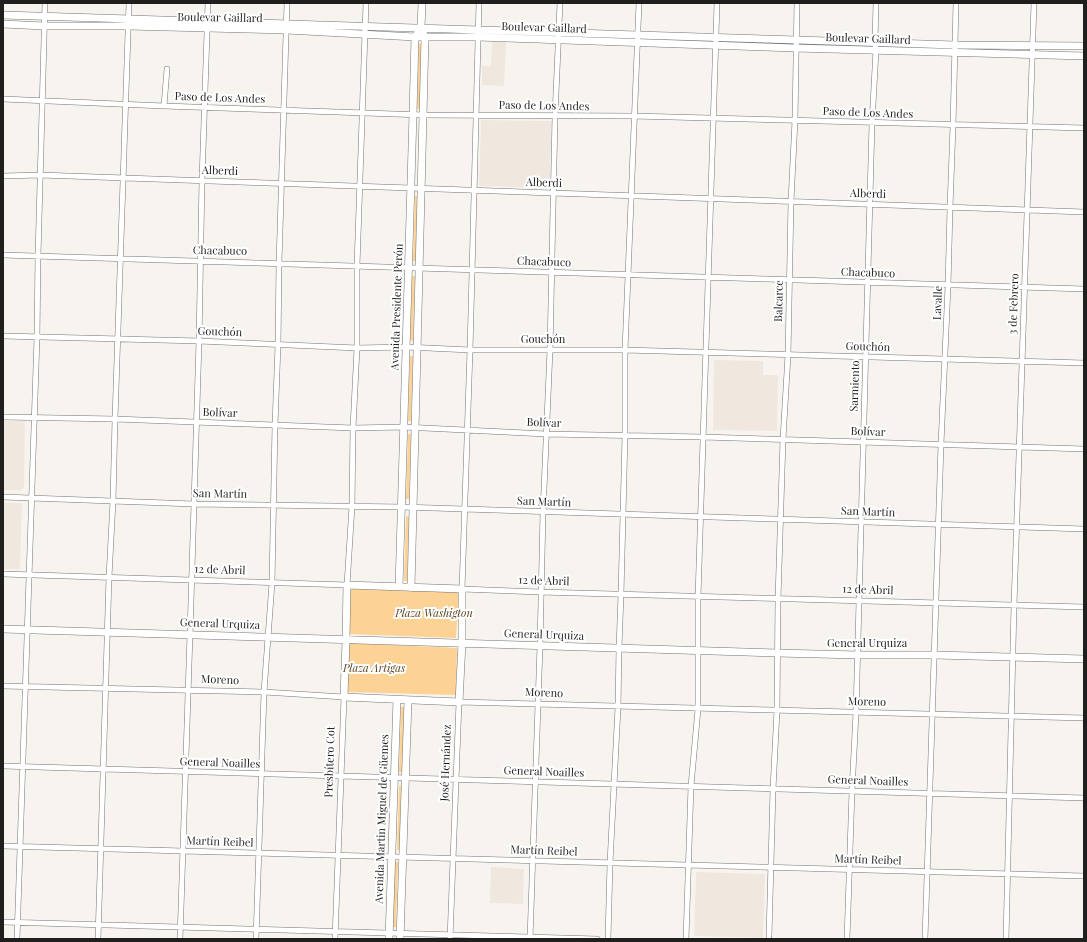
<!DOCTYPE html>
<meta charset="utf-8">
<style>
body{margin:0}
#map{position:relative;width:1087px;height:942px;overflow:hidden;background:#f7f4f0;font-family:"Playfair Display",serif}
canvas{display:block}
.frame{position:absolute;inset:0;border:4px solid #201f1e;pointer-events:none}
</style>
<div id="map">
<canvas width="1087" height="942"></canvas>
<div class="frame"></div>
</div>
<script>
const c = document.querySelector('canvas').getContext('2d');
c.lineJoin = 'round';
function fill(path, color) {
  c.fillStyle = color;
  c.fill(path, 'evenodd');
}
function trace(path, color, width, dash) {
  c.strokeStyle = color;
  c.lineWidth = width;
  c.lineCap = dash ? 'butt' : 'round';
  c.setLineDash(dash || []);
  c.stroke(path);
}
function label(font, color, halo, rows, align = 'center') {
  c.font = font + ' "Playfair Display",serif';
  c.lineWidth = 4;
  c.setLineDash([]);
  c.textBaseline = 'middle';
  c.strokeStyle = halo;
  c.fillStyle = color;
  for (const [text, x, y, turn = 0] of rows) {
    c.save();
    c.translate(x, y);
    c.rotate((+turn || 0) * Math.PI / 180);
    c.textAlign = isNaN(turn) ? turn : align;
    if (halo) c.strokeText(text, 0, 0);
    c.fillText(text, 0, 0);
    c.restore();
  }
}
fill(new Path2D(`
 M492 42H506L504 86 482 85V66H491Z
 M481 120 551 121 550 188 479 186Z
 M714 360 763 361V375H778L777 431 713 430Z
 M3 421H25L24 487 21 490H3Z
 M3 503H22L20 569H3Z
 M491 867 524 869 523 904 490 903Z
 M696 872 765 874 763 938 694 936Z`), '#f0e8de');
fill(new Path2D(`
 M419 44H422L420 109H417Z
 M415 196H418L416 261H413Z
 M412 276H415L413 341 410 340Z
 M410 356H413L411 421H408Z
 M408 434H411L409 499H406Z
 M406 516 409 517 407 581H404Z
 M350 589 459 591 456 638 348 634Z
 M349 643 457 648 456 695 347 692Z
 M401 707H404L402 772H399Z
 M399 786H401L400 851 397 850Z
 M395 862H398L396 927H393Z`), '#fcd295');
const street = new Path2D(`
 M479 3 470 350 462 589 540 592 1084 607
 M3 99 164 106 423 115 634 116 1084 128
 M164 106 167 69
 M3 176 40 175C388 186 736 200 1084 212
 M3 255 1084 289
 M3 336 199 341 357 348 407 347 470 350H625L1084 363
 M3 417 115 419 353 428 404 427 546 434 703 437 1084 449
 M3 497 194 504 402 507 1084 529
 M3 574 347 585 352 506 353 428 357 348V266L366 3
 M3 686 264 692 344 697 335 939
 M3 766 1084 798
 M3 846 1084 876
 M3 922 597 939
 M769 936 773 789 777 710 778 599 783 439 788 355 791 201 795 120 797 3
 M17 939 37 337 38 256 45 3
 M98 939 109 577 113 501 115 419 129 3
 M180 939 190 634 199 341 202 180 208 3
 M256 939 264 692 272 583 275 425 278 345 279 263 287 3
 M450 939 459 702 1084 718
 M530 939 540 646 543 512 550 350 555 116 560 3
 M608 939 610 863 618 707 619 648 621 594 625 435V350L639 3
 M686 939 691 786 698 709V597L717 3
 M847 939 852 791 856 713 872 123 876 50 875 41 876 3
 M925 939 941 444 948 286 950 208 953 126 956 3
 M1006 939 1014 605 1034 3`);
const secondary = new Path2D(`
 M3 15 955 45 1084 46
 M3 24 44 26H128L287 30 415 37H478L795 48 1084 56
 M347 585 462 589V643L459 702 344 697 346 640Z
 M399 587 413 114 415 37 417 34
 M411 588 425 37 421 28 422 3
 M3 629 777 653 858 655H935L1084 659
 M389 939 397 699
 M400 939 408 700`);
trace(street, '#767470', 6);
trace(secondary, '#767470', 8);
trace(street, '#fff', 5);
trace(secondary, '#fff', 7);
label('11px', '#201f1e', '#fff', [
 ["Boulevar Gaillard",220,18,1],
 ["Boulevar Gaillard",544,28,2],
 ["Boulevar Gaillard",868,39,2],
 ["Paso de Los Andes",220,98,2],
 ["Paso de Los Andes",544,106,1],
 ["Paso de Los Andes",868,113,2],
 ["Alberdi",220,171,2],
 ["Alberdi",544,183,2],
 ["Alberdi",868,194,2],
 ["Chacabuco",220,251,1],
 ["Chacabuco",544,262,2],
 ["Chacabuco",868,273,2],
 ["Balcarce",779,301,-89],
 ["Lavalle",938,303,-88],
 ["3 de Febrero",1014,304,-88],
 ["Avenida Presidente Perón",397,307,-88],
 ["Gouchón",220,332,2],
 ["Gouchón",543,340],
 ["Gouchón",868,347,2],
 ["Sarmiento",855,386,-88],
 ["Bolívar",220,413,2],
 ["Bolívar",544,423,2],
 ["Bolívar",868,432,2],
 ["San Martín",220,494,1],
 ["San Martín",544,502,2],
 ["San Martín",868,512,2],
 ["12 de Abril",220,570,2],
 ["12 de Abril",544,581,2],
 ["12 de Abril",868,590,2],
 ["General Urquiza",220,624,2],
 ["General Urquiza",544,635,2],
 ["General Urquiza",867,644],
 ["Moreno",220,680,2],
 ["Moreno",544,693,2],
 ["Moreno",867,702,1],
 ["Presbítero Cot",330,762,-88],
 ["General Noailles",220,763,2],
 ["José Hernández",446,763,-88],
 ["General Noailles",544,772,2],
 ["General Noailles",868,781,2],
 ["Avenida Martin Miguel de Güemes",382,819,-88],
 ["Martín Reibel",220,842,2],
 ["Martín Reibel",544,851,2],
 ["Martín Reibel",868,860,2]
]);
label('italic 11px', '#5c4522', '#fff', [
 ["Plaza Washigton",434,614],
 ["Plaza Artigas",374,669]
]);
</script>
